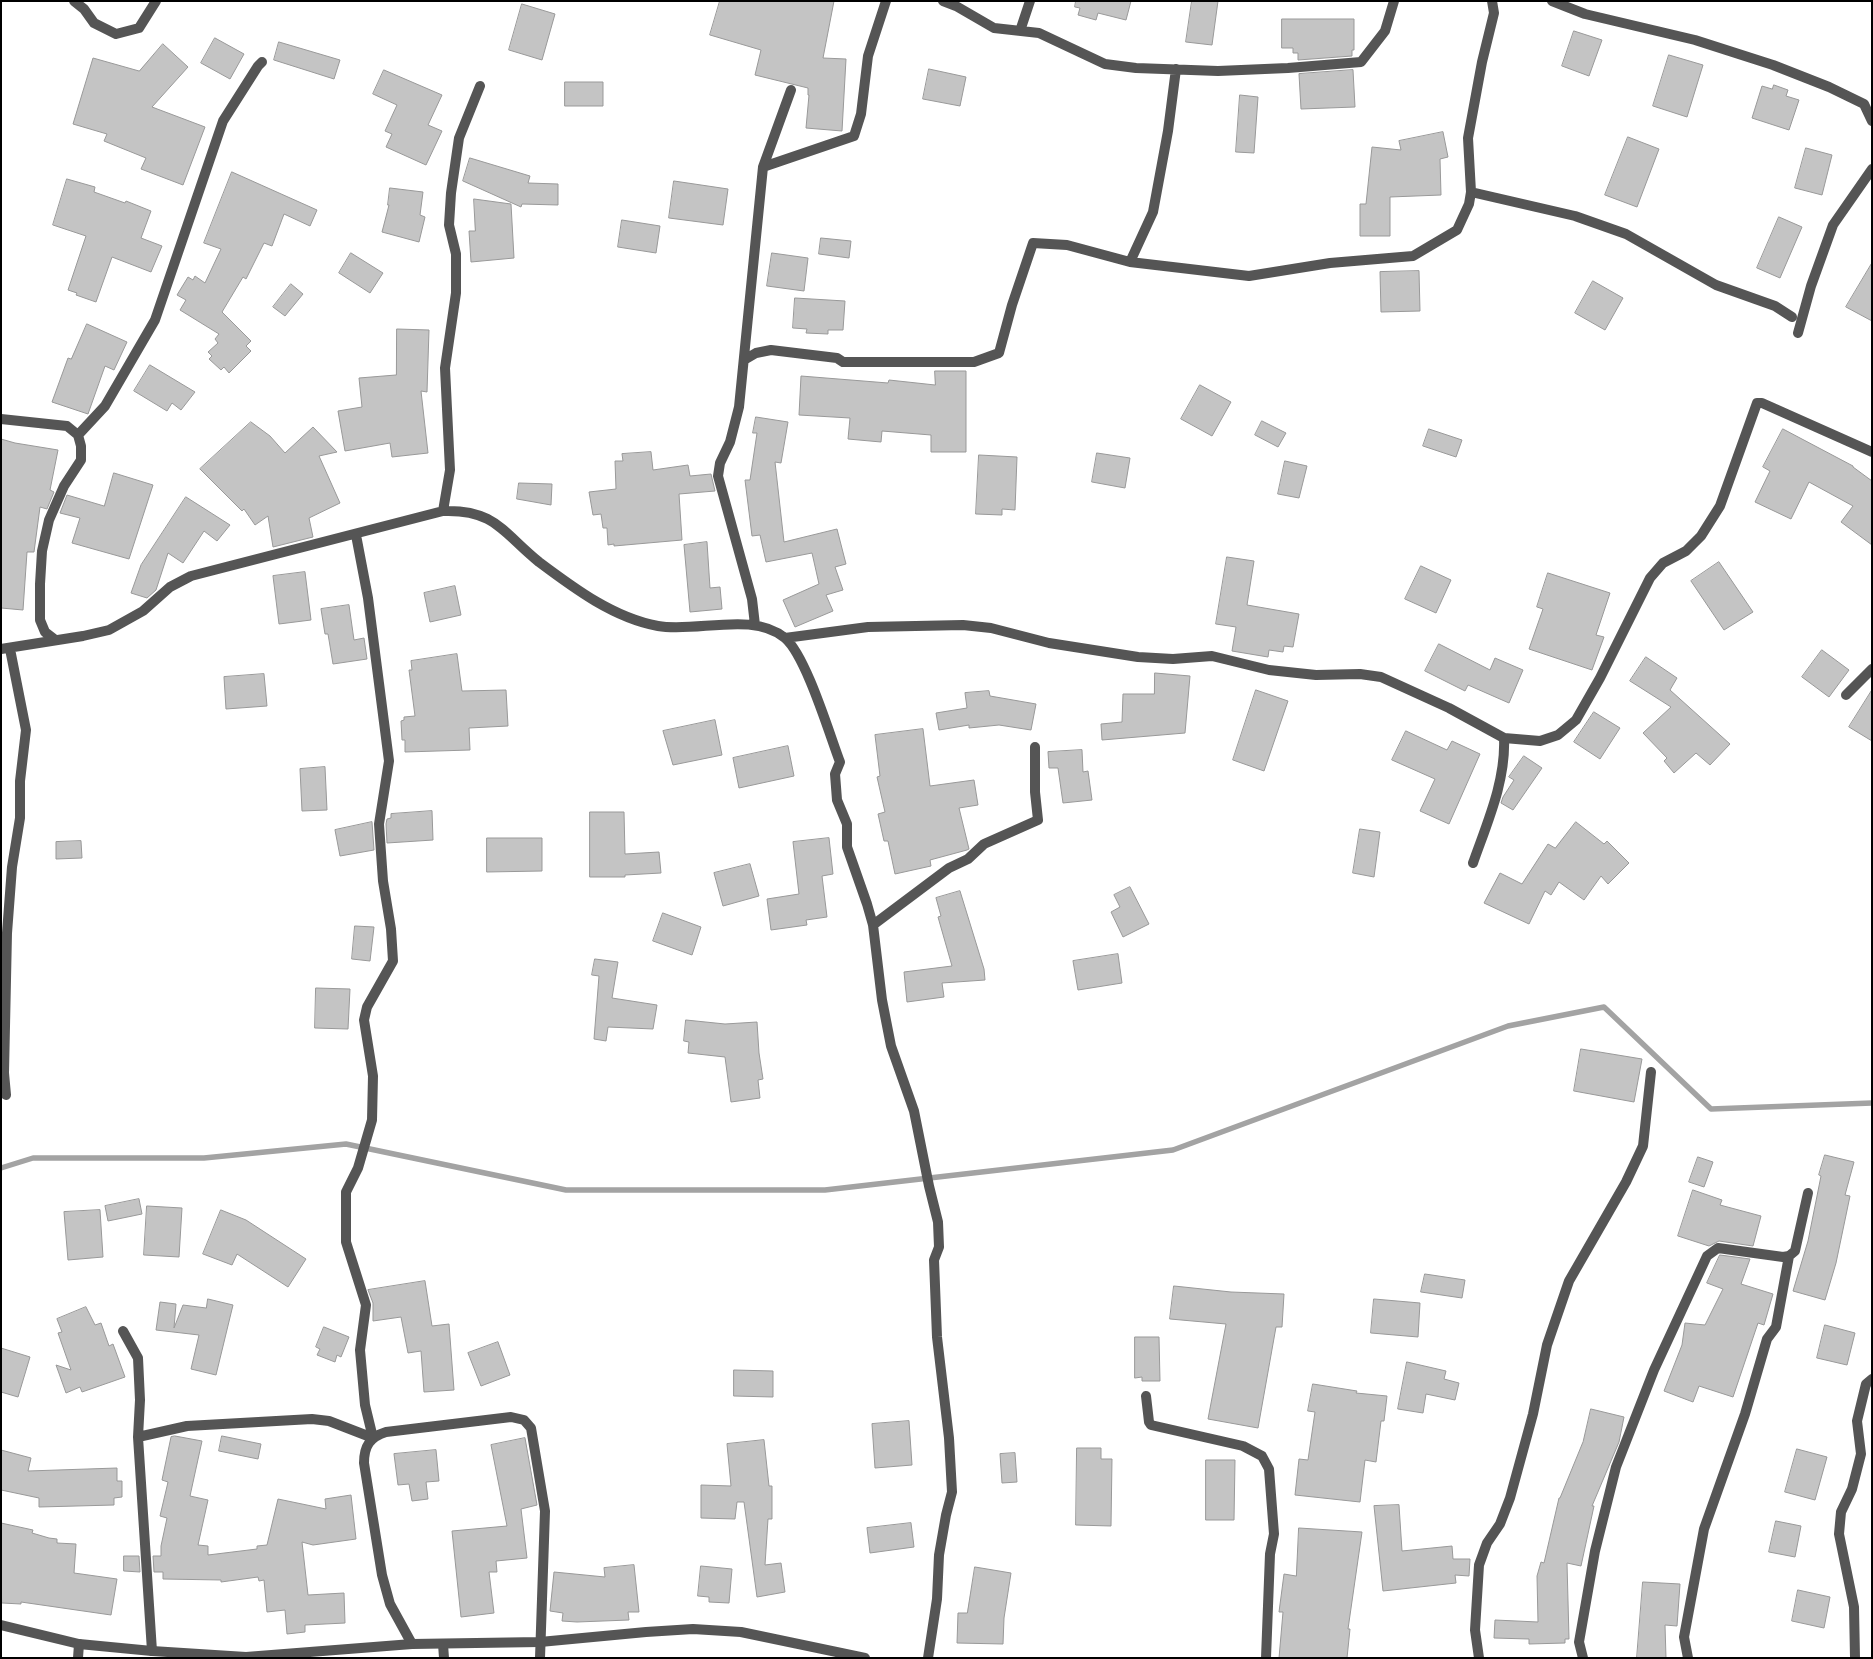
<!DOCTYPE html>
<style>
body{margin:0}
#map{position:relative;width:1873px;height:1659px;overflow:hidden;background:#fff;font-family:Cabin,sans-serif}
canvas{display:block}
.frame{position:absolute;inset:0;border:2px solid #000;pointer-events:none}
</style>
<div id="map">
<canvas width="1873" height="1659"></canvas>
<div class="frame"></div>
</div>
<script>
const c = document.querySelector('canvas').getContext('2d');
c.lineJoin = 'round';
function trace(path, color, width, dash) {
  c.strokeStyle = color;
  c.lineWidth = width;
  c.lineCap = dash ? 'butt' : 'round';
  c.setLineDash(dash || []);
  c.stroke(path);
}
function fill(path, color) {
  c.fillStyle = color;
  c.fill(path, 'evenodd');
}
trace(new Path2D(`
 M1 1168 33 1158H204L346 1144 566 1190H825L1173 1150 1508 1026 1604 1007 1711 1109 1872 1103`), '#a3a3a3', 5.5);
const building = new Path2D(`
 M720 1H834L823 58 846 59 842 131 806 128 809 95H808V88L755 75 761 50 710 35Z
 M1076 1H1131L1126 20 1098 13 1096 20 1078 15 1080 8 1075 7Z
 M1192 1H1218L1212 45 1186 42Z
 M522 4 555 14 542 60 509 50Z
 M1282 19H1354V50H1352V56L1298 60V53H1293V48H1282Z
 M1574 31 1602 40 1589 76 1562 66Z
 M215 38 244 54 230 79 201 63Z
 M279 42 340 60 334 79 274 60Z
 M163 44 188 67 152 107 205 127 183 185 141 169 146 158 104 141 107 134 73 124 93 58 139 71Z
 M1669 55 1703 65 1687 117 1653 106Z
 M929 69 966 77 960 106 923 99Z
 M384 70 442 95 428 125 442 131 426 165 386 147 392 134 385 131 397 105 373 94Z
 M1353 70 1355 107 1301 109 1299 74Z
 M565 82H603V106H565Z
 M1774 85 1788 90 1786 96 1799 100 1789 130 1752 118 1762 86 1772 89Z
 M1240 95 1258 97 1254 153 1236 152Z
 M1443 132 1448 157 1440 159 1441 195 1390 197V236H1360V204H1366L1372 147 1401 150 1399 141Z
 M1628 137 1659 149 1637 207 1605 195Z
 M1806 148 1832 155 1822 195 1795 188Z
 M470 158 530 176 528 183 558 184V205L522 204 521 207 463 181Z
 M232 172 317 210 310 226 284 214 272 246 264 243 246 279 243 277 222 312 251 341 246 346 251 351 229 373 224 367 221 370 209 359 212 356 208 352 218 343 215 339 219 334 180 310 186 300 177 295 188 277 193 280 195 276 205 283 221 249 204 243Z
 M67 179 95 187 94 192 125 203 126 201 151 211 141 238 162 246 151 272 112 257 96 302 76 295 77 293 68 290 86 236 53 225Z
 M674 181 728 189 723 225 669 218Z
 M390 188 423 192 420 215 425 217 419 242 382 232 389 205H388Z
 M474 199 511 204 514 258 471 262 469 231H475Z
 M1779 217 1802 227 1780 278 1757 268Z
 M622 220 660 226 656 253 618 247Z
 M821 238 851 241 849 258 819 254Z
 M351 253 383 273 370 293 339 273Z
 M772 253 808 258 804 291 767 286Z
 M1872 263V321L1846 307Z
 M1419 271 1420 311 1381 312 1380 272Z
 M1593 281 1623 298 1605 330 1575 313Z
 M291 284 303 294 285 316 273 307Z
 M795 298 845 301 843 330H828V334L806 333 807 329 793 328Z
 M87 324 127 342 114 370 105 366 88 414 52 402 68 358 71 359Z
 M397 329 429 330 427 392 421 391 428 453 392 457 390 443 345 451 338 411 362 407 359 378 396 375Z
 M150 365 195 392 181 410 172 403 167 411 134 391Z
 M935 371H966V452H931V435L882 431 881 442 848 439 850 418 799 415 801 376 888 383 889 380 935 385Z
 M1200 385 1231 402 1212 436 1181 419Z
 M756 417 788 422 781 463 775 462 784 542 837 529 846 564 835 567 843 590 826 595 833 611 795 627 783 600 819 584 812 553 766 562 760 535 752 536 745 480H750L757 433H753Z
 M1262 421 1286 433 1278 447 1255 435Z
 M251 422 270 436 285 453 313 427 337 452 319 456 340 503 309 518 313 537 273 547 268 516 255 525 244 509 242 511 200 469Z
 M1429 429 1462 440 1456 457 1423 446Z
 M1783 429 1853 466V467L1872 481V545L1841 522 1853 506 1809 482 1791 519 1755 502 1770 471 1763 467Z
 M1 439 15 443 58 450 50 490 54 492 47 509 40 507 34 552H27L23 610 1 608Z
 M651 452 653 470 688 465 690 476 711 474 715 491 679 494 682 540 614 546V544L608 545 607 528H603L601 514 593 515 589 492 616 489 615 461H623L622 454Z
 M1097 453 1130 458 1125 488 1092 482Z
 M979 455 1017 457 1015 510 1002 509V515L976 514Z
 M1285 461 1307 466 1299 498 1278 494Z
 M114 473 153 485 129 559 72 543 80 518 60 513 67 495 104 506Z
 M519 483 552 484 551 505 517 499Z
 M186 497 230 525 217 541 204 531 183 563 168 553 156 590 147 598 131 593 141 565Z
 M707 542 710 588 720 587 722 609 690 612 684 545Z
 M1227 557 1254 561 1247 605 1299 614 1293 647 1284 646 1283 652 1269 650 1268 657 1232 651 1236 627 1216 624Z
 M1719 562 1753 612 1724 630 1691 581Z
 M1421 566 1451 580 1436 613 1405 599Z
 M305 572 311 620 279 624 273 576Z
 M1548 573 1610 593 1596 635 1604 637 1592 670 1529 649 1543 609 1537 607Z
 M455 586 461 615 430 622 424 593Z
 M349 605 354 640 364 638 367 659 333 664 328 634H325L321 609Z
 M1439 644 1490 670 1495 658 1523 670 1509 703 1468 685 1465 691 1425 671Z
 M1822 650 1849 670 1829 697 1802 677Z
 M457 654 462 691 506 690 508 726 469 728 470 750 405 752V740H402L401 721 404 720V717L415 716 409 670H412L411 661Z
 M1646 657 1677 678 1670 690 1730 744 1710 765 1696 753 1674 773 1664 761 1667 758 1643 733 1671 707 1630 681Z
 M1155 673 1190 676 1185 733 1102 740 1101 724 1122 722 1123 694H1154Z
 M264 674 267 706 226 709 224 677Z
 M1256 690 1288 701 1264 771 1233 760Z
 M1872 690V741L1849 727Z
 M989 691 990 696 1036 704 1031 730 999 725 969 728V725L939 730 936 713 967 708 965 693Z
 M1594 712 1620 728 1600 759 1574 742Z
 M715 720 722 755 673 765 663 731Z
 M923 729 930 786 974 780 978 805 959 808 969 849 967 850 930 860 931 866 895 874 888 841H884L878 814 885 812 877 777 880 776 875 735Z
 M1406 731 1447 750 1452 741 1480 754 1449 824 1420 811 1435 779 1392 760Z
 M788 746 794 776 739 788 733 758Z
 M1082 750 1083 772 1088 771 1092 800 1063 803 1058 768H1049L1048 752Z
 M1524 756 1542 768 1513 810 1501 803 1503 797 1514 780 1509 777Z
 M325 767 327 810 302 811 300 769Z
 M432 811 433 840 387 843 386 824 387 819 391 818V814Z
 M590 812H624L625 854 659 852 661 873 625 875V877H590Z
 M372 822 374 850 340 856 335 830Z
 M1576 822 1604 844 1607 841 1629 863 1608 884 1601 876 1584 900 1559 882 1551 895 1545 891 1529 924 1484 903 1500 873 1522 884 1548 844 1555 848Z
 M1360 829 1380 832 1374 877 1353 873Z
 M487 838H542V871L487 872Z
 M829 838 833 874 822 876 827 917 806 920 807 925 771 930 767 899 799 894 793 842Z
 M81 841 82 858 56 859V842Z
 M750 864 759 896 723 906 714 873Z
 M1130 887 1149 924 1123 937 1111 912 1120 907 1114 895Z
 M960 891 984 969 985 980 942 983 944 997 907 1002 904 972 952 966 938 917 941 916 936 898Z
 M663 913 701 927 692 955 653 941Z
 M355 926 374 927 370 961 352 959Z
 M1118 954 1122 983 1078 990 1073 961Z
 M595 959 618 962 612 998 657 1005 653 1029 608 1027 606 1041 594 1039 599 976 592 975Z
 M316 988 350 989 348 1029 315 1028Z
 M686 1020 725 1024 757 1022 759 1053 763 1079 758 1080 760 1098 731 1102 725 1057 688 1053 689 1042 684 1041Z
 M1581 1049 1642 1059 1634 1102 1574 1091Z
 M1825 1155 1854 1162 1845 1195 1850 1196 1836 1263 1825 1300 1793 1291 1808 1241 1821 1176 1819 1175Z
 M1698 1157 1713 1162 1704 1187 1689 1182Z
 M1693 1190 1722 1200 1720 1205 1761 1216 1753 1246 1719 1241 1709 1246 1678 1236Z
 M139 1199 142 1214 108 1221 105 1206Z
 M147 1206 182 1208 179 1257 144 1255Z
 M100 1210 103 1257 68 1260 64 1212Z
 M221 1210 246 1220 306 1259 288 1287 237 1254 232 1265 203 1254Z
 M1720 1255 1750 1259 1741 1284 1773 1294 1764 1325 1758 1323 1733 1397 1699 1386 1693 1402 1664 1391 1682 1345 1685 1323 1705 1325 1723 1289 1707 1283Z
 M1425 1274 1465 1280 1462 1298 1421 1292Z
 M425 1281 432 1326 449 1324 454 1390 424 1392 421 1351 408 1353 401 1317 373 1321V1303L368 1290Z
 M1174 1286 1231 1292 1284 1294 1282 1327H1276L1258 1428 1208 1419 1226 1324 1170 1319Z
 M208 1299 233 1305 216 1375 191 1369 199 1335 156 1330 160 1302 176 1304 174 1328 183 1305 206 1308Z
 M1374 1299 1420 1303 1418 1337 1371 1333Z
 M86 1307 95 1325 101 1323 109 1346 113 1344 125 1377 82 1392 80 1387 66 1393 56 1365 71 1370 58 1333 62 1332 57 1319Z
 M1825 1325 1855 1333 1847 1365 1817 1358Z
 M324 1327 349 1337 341 1357 337 1355 335 1362 317 1355 320 1349 316 1347Z
 M1135 1337H1159L1160 1381H1142V1377L1135 1378Z
 M498 1342 510 1375 481 1386 468 1353Z
 M1 1348 30 1357 18 1397 1 1392Z
 M1407 1362 1446 1371 1444 1379 1459 1383 1455 1400 1426 1394 1423 1413 1398 1409Z
 M734 1370 773 1371V1397L734 1396Z
 M1313 1384 1357 1391 1356 1393 1387 1396 1384 1421H1381L1376 1462 1365 1460 1360 1502 1295 1495 1299 1459 1308 1460 1315 1412 1308 1411Z
 M1591 1409 1624 1417 1619 1442 1592 1506H1594L1581 1566 1567 1563 1569 1639H1565V1643L1529 1644V1639L1494 1638 1495 1620 1538 1622 1537 1576 1541 1562 1544 1563 1559 1498H1560L1583 1442Z
 M909 1421 912 1465 875 1468 872 1424Z
 M175 1436 202 1441 190 1496 208 1500 198 1545 208 1546V1555L257 1549V1546L267 1545 278 1499 326 1509 325 1499 351 1495 356 1539 313 1545 302 1542 308 1595 344 1593 345 1623 305 1625V1632L287 1634 285 1610 267 1612 264 1580 259 1581 258 1577 221 1582V1580L163 1579V1572H154L153 1556H161V1546L167 1518 160 1516 168 1482 162 1480 171 1437Z
 M222 1436 261 1444 258 1459 219 1451Z
 M525 1438 537 1505 521 1509 527 1558 496 1561 497 1572H489L494 1613 461 1617 452 1531 507 1526 491 1445Z
 M764 1440 769 1486H772V1519H768L765 1565 781 1563 785 1592 757 1597 744 1502H737L735 1519 701 1518V1485L731 1486 727 1444Z
 M1077 1448H1101V1459H1112L1111 1526 1076 1525Z
 M1797 1449 1827 1457 1815 1500 1785 1492Z
 M1 1450 31 1458 28 1471 117 1468V1481H122V1497L114 1498V1505L39 1507V1498L1 1490Z
 M436 1450 439 1481 426 1482 428 1499 412 1501 409 1484 398 1485 394 1454Z
 M1015 1453 1017 1482 1002 1483 1000 1454Z
 M1206 1460H1235L1234 1520H1206Z
 M1399 1505 1402 1551 1452 1546 1453 1559H1470L1469 1576 1455 1575 1456 1583 1383 1591 1374 1506Z
 M1776 1521 1801 1526 1795 1557 1769 1552Z
 M1 1523 33 1530 32 1533 49 1538 57 1539V1543L76 1544 74 1573 117 1579 111 1615 21 1602V1604L2 1603Z
 M911 1523 914 1547 870 1553 867 1528Z
 M1299 1528 1362 1532 1348 1629H1350L1347 1658H1279L1283 1612H1279L1284 1574 1296 1576Z
 M124 1556H139L140 1572 124 1571Z
 M634 1565 639 1612H628L629 1620 577 1622 562 1621 563 1613 550 1611 554 1572 605 1577 604 1568Z
 M701 1566 732 1569 729 1603 709 1602V1597L698 1596Z
 M975 1567 1011 1573 1004 1618 1003 1644 957 1643 958 1613H967Z
 M1643 1582 1680 1584 1677 1626 1665 1625 1666 1658H1637Z
 M1798 1590 1830 1597 1824 1628 1792 1621Z`);
fill(building, '#c4c4c4');
trace(building, '#999', 1);
trace(new Path2D(`
 M74 1 84 9 94 23 116 34 139 28 156 1
 M943 1 956 6 994 28 1039 33 1105 64 1136 68 1218 71 1288 68 1361 62 1385 31 1394 1
 M1492 1 1494 13 1482 62 1468 138 1471 192 1575 216 1626 234 1716 285 1775 306 1792 317
 M1552 1 1585 14 1695 40 1773 65 1829 87 1864 104 1872 121
 M1020 31 1030 1
 M763 167 854 136 861 114 868 56 886 1
 M1130 262 1153 212 1168 131 1176 69
 M1798 333 1811 286 1833 225 1872 169
 M744 360 756 353 771 350 837 358 843 362H974L999 353 1012 305 1033 243 1067 245 1130 262 1249 276 1330 263 1413 256 1457 230 1469 204 1471 192
 M1 419 67 426 78 435 81 446V460L64 486 49 520 42 551 40 584V620L45 632 54 639
 M78 435 105 406 155 320 223 121 258 66 262 62
 M443 511 450 470 445 368 456 293V254L449 225 451 193 459 138 480 86
 M356 535 368 598 389 761 379 824 383 881 391 929 393 961 367 1007 364 1020 373 1076 372 1120 358 1168 346 1192V1242L366 1305 360 1350 365 1405 373 1438
 M755 625 752 599 718 476 720 463 730 442 739 407 763 167 791 90
 M785 638 868 627 963 625 991 628 1049 643 1138 657 1173 659 1212 656 1269 670 1316 675 1360 674 1381 677 1449 708 1504 738 1540 741 1558 735 1576 720 1600 678 1650 578 1663 563 1686 551 1701 536 1720 506 1757 403H1762L1872 452
 M1 649 83 636 109 630 143 611 170 587 191 576 443 511C495 509 503 533 539 562 575 589 614 618 658 626 696 633 753 611 785 638 806 656 829 733 840 762L835 774 837 800 847 824V847L867 904 873 925 882 1000 891 1046 914 1111 929 1186 938 1222 939 1247 934 1260 937 1337 949 1438 952 1492 946 1515 939 1555 937 1599 928 1658
 M1846 695 1872 669
 M1473 863C1487 823 1506 781 1504 738
 M873 925 949 868 968 859 984 844 1038 820 1035 792V747
 M6 1095 4 1073 7 933 12 867 20 818V781L26 730 10 649
 M123 1331 138 1358 140 1400 138 1437 152 1651
 M1146 1396 1149 1422 1151 1425 1243 1446 1262 1456 1269 1469 1274 1534 1270 1554 1266 1658
 M138 1437 187 1426 312 1419 329 1421 373 1438
 M412 1644 390 1604 382 1575 364 1463C364 1446 370 1437 386 1432L511 1417 524 1420 531 1428 545 1511 540 1658
 M443 1644 444 1658
 M78 1658 79 1644
 M1479 1658 1475 1630 1479 1565 1487 1543 1500 1524 1510 1498 1533 1414 1547 1345 1569 1281 1626 1182 1643 1146 1651 1072
 M1583 1658 1579 1642 1595 1551 1616 1467 1654 1370 1707 1256 1718 1248 1783 1257 1789 1256 1795 1251 1808 1193
 M1688 1658 1684 1637 1704 1529 1745 1414 1767 1339 1776 1327 1789 1256
 M1855 1658 1854 1607 1839 1534 1841 1512 1852 1489 1861 1454 1857 1421 1866 1384 1872 1379`), '#555', 10);
trace(new Path2D(`
 M1 1625 79 1644 152 1651 246 1657 412 1644 540 1642 646 1632 693 1629 741 1632 865 1658`), '#555', 10);
</script>
